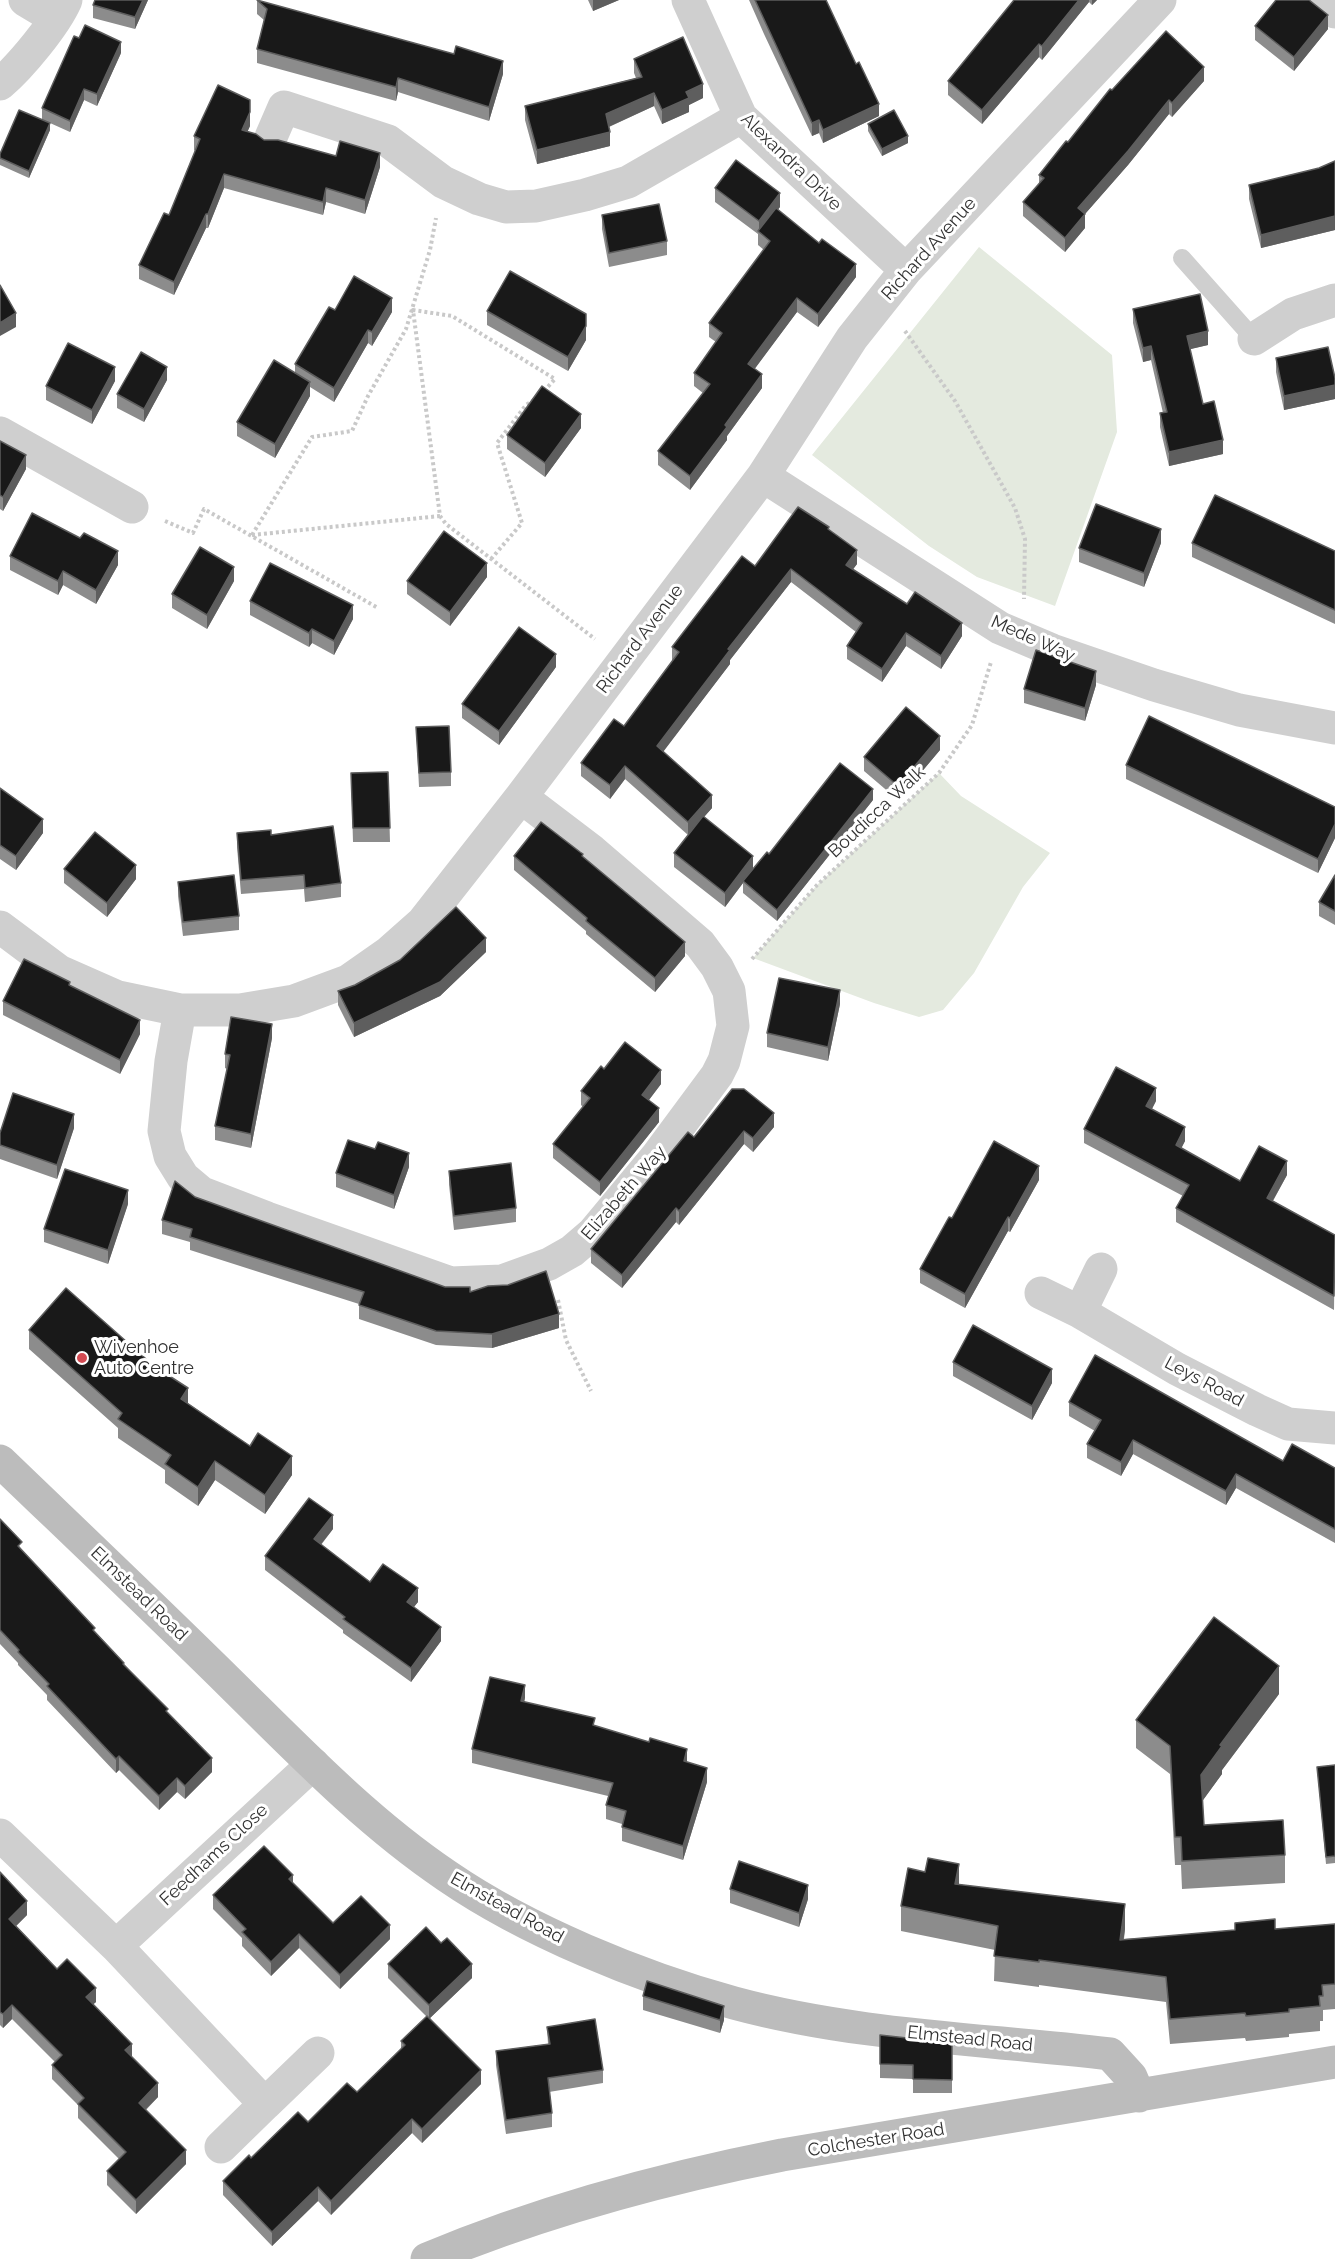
<!DOCTYPE html>
<style>
body{margin:0}
canvas{display:block;background:#fff}
</style>
<canvas width="1335" height="2259"></canvas>
<script>
const c = document.querySelector('canvas').getContext('2d');
c.lineJoin = 'round';
function fill(path, color) {
  c.fillStyle = color;
  c.fill(path, 'evenodd');
}
function trace(path, color, width, dash) {
  c.strokeStyle = color;
  c.lineWidth = width;
  c.lineCap = dash ? 'butt' : 'round';
  c.setLineDash(dash || []);
  c.stroke(path);
}
function label(font, color, halo, rows, align = 'center') {
  c.font = font + ' Raleway,sans-serif';
  c.lineWidth = 6;
  c.setLineDash([]);
  c.textBaseline = 'middle';
  c.strokeStyle = halo;
  c.fillStyle = color;
  for (const [text, x, y, turn = 0] of rows) {
    c.save();
    c.translate(x, y);
    c.rotate((+turn || 0) * Math.PI / 180);
    c.textAlign = isNaN(turn) ? turn : align;
    if (halo) c.strokeText(text, 0, 0);
    c.fillText(text, 0, 0);
    c.restore();
  }
}
fill(new Path2D(`
 M979 247 1112 355 1117 432 1055 606 977 577 929 546 812 455Z
 M939 773 961 796 1050 853 1023 887 974 973 943 1010 919 1017 874 1003 753 958 817 885Z`), '#e4eadf');
trace(new Path2D(`
 M905 331 955 401 1015 508 1025 539 1024 599
 M544 391 555 379 452 316 413 310 440 516 446 524 595 639
 M165 521 193 533 204 509 378 608
 M252 535 312 437 352 431 368 396 406 329 430 250 436 218
 M252 535 440 516
 M491 559 522 523 497 443 526 405 534 400
 M752 959 817 885 939 773 972 725 991 662
 M558 1300 566 1340 591 1391`), '#c9c9c9', 4, [3, 3]);
trace(new Path2D(`
 M1182 258 1254 339`), '#cfcfcf', 18);
trace(new Path2D(`
 M25 0 55 18
 M688 0 741 117 906 270
 M1321 0 1335 12
 M0 84C21 66 55 25 66 0
 M271 137 284 107 388 141 443 182 479 199 506 207 536 206 585 195 628 182 741 117
 M1254 339 1293 314 1335 300
 M0 433 132 507
 M763 476 1000 628 1052 650 1154 685 1239 710 1335 728
 M0 927 59 971 118 997 180 1010H240L294 1001 348 981 388 953 423 922 521 797 763 476 852 338 906 270 1160 0
 M180 1010 171 1061 164 1131 170 1156 183 1177 202 1193 267 1218 451 1283 502 1281 549 1264 572 1251 593 1233 657 1156 717 1075 724 1061 733 1026 729 991 717 967 700 944 592 851 521 797
 M1041 1293 1080 1312 1177 1369 1257 1410 1288 1424 1335 1428
 M1080 1312 1101 1269
 M0 1835 116 1946 265 2104 221 2147
 M116 1946 313 1764
 M265 2104 318 2053`), '#cfcfcf', 33);
trace(new Path2D(`
 M0 1461C77 1535 155 1609 231 1684 299 1751 367 1822 447 1876 527 1931 640 1977 734 2003 856 2036 985 2039 1110 2054L1131 2077 1139 2096
 M427 2259C542 2211 660 2179 782 2155L1335 2062`), '#bcbcbc', 33);
fill(new Path2D(`
 M148 0 135 29 93 18V5Z
 M257 0 503 74 489 121 398 92 396 101 257 63V49L264 20 257 14Z
 M588 0H619L593 11Z
 M749 0H826L879 116 823 143 819 133 812 136 764 34Z
 M1014 0H1097L1092 5 1089 2 1042 60 1039 57 982 124 948 95V81Z
 M1255 26 1328 29 1294 71 1255 40Z
 M121 53 97 106 84 100 70 132 50 123V130L29 178 0 165V154L42 120V108Z
 M634 59 703 98 689 105V112L662 124 654 106 609 127 610 146 537 164 525 120V106L636 78 634 73Z
 M1204 81 1172 117 1169 114 1128 165 1085 214V228L1065 252 1023 216V202L1039 184V175L1068 142 1112 90Z
 M868 124 908 143 882 156 868 131Z
 M250 126 247 132 264 140 336 156 380 167 365 214 326 202 323 215 224 188 208 228H206L174 295 139 279V265L169 215 195 151 194 150V136Z
 M1335 161V230L1261 248 1249 199V185L1319 168Z
 M715 188 780 207 777 210 856 277 818 327 797 312 754 369 762 388 727 436V440L690 490 658 465V451L703 393 694 386V373L716 342 709 337V323L764 250 758 245V234L715 202Z
 M602 215 667 241V255L609 267 602 229Z
 M1133 309 1208 345 1190 349 1203 404 1223 454 1169 466 1160 427V413H1163L1151 360 1143 362 1133 323Z
 M335 310 392 312 372 346 368 343 334 402 310 387V396L275 458 237 436V422L295 373V364Z
 M487 311 586 340 568 371 487 325Z
 M1276 358 1335 378V399L1284 410 1276 372Z
 M167 380 144 422 117 408V394Z
 M115 381 92 424 46 400V386Z
 M581 428 545 477 507 449V435Z
 M0 441 26 469 3 511 0 509Z
 M829 530 857 564 852 570 907 604 962 636 941 669 906 646 882 682 847 659V646L856 632 791 582 730 660V664L663 751 712 808 704 817 753 869 769 854 873 800 777 921 743 893V883L725 907 674 867V853L688 835 625 779 610 799 581 776V763L624 726 672 661V647L755 566Z
 M80 538 118 565 96 604 63 585 58 595 10 570V556Z
 M1161 543 1144 587 1079 562V548Z
 M1192 543 1335 551V624L1192 557Z
 M487 577 450 626 407 594V581Z
 M234 581 207 629 172 608V594Z
 M250 601 353 619 334 655 312 643 309 647 250 615Z
 M556 667 499 745 462 718V704Z
 M1096 685 1085 721 1024 703V689Z
 M416 727 451 772V786L419 787Z
 M940 750 898 800 864 771V757Z
 M1126 765 1335 807V838L1318 873 1126 779Z
 M388 772 390 842H353L351 773Z
 M0 788 43 833 16 870 0 859Z
 M237 833 271 835 341 883V897L305 902 304 889 241 894 237 847Z
 M514 856 583 857 685 956 655 992 586 934V931L514 870Z
 M64 869 136 879 107 917 64 883Z
 M1335 875V925L1319 916V902Z
 M178 882 239 916V930L183 936 178 896Z
 M486 952 440 996 354 1037 338 1005V991L355 985 400 960Z
 M70 986 140 1034 120 1074 3 1015V1001Z
 M840 1004 828 1061 767 1047V1033Z
 M272 1038 251 1148 215 1140V1126L227 1069 225 1068V1054Z
 M604 1069 661 1084 649 1100 659 1122 600 1196 553 1158V1144L583 1107 581 1105V1091Z
 M1156 1101 1152 1109 1185 1141 1181 1148 1240 1181 1287 1175 1273 1201 1335 1235 1334 1310 1176 1222V1208L1183 1196 1084 1143V1129Z
 M774 1127 753 1152 744 1144 679 1225 676 1222 622 1288 591 1263V1249L694 1137Z
 M74 1128 57 1179 0 1159V1133Z
 M375 1149 409 1167 394 1209 336 1187V1173Z
 M449 1171 516 1208V1222L454 1230 449 1185Z
 M1039 1180 1010 1232 1008 1231 965 1308 920 1283V1269L952 1218Z
 M195 1197 445 1287 470 1292 559 1328 492 1348 436 1345 359 1319V1304L190 1250V1242L162 1234V1220Z
 M128 1204 108 1264 44 1242V1229Z
 M29 1330 188 1403 292 1475 265 1514 215 1480 198 1506 165 1483V1470L118 1438V1428L29 1349Z
 M953 1362 1052 1383 1032 1420 953 1376Z
 M1069 1402 1283 1461 1335 1468V1543L1236 1488 1226 1505 1133 1454 1121 1476 1087 1458V1444L1095 1431 1069 1416Z
 M0 1519 22 1550 168 1713 212 1772 185 1799 177 1792 159 1810 119 1770 116 1773 47 1700V1695L18 1665V1663L0 1644Z
 M333 1529 321 1545 370 1582 418 1602 413 1607 441 1641 411 1682 343 1633V1630L265 1570V1556Z
 M1279 1694 1222 1770V1774L1202 1801 1204 1825 1285 1855V1883L1182 1889 1181 1865H1175L1170 1774 1136 1748V1720Z
 M525 1698 524 1702 595 1726 687 1762 707 1782 683 1860 622 1841V1824L606 1819V1805L608 1796 472 1763V1749Z
 M1335 1765V1863L1326 1864 1317 1767Z
 M0 1872 27 1915 16 1926 57 1969 96 2002 93 2004 132 2057 158 2097 146 2110 186 2164 136 2214 107 2185V2171L119 2159 78 2118V2105L52 2079V2065L55 2062 12 2019 3 2028 0 2025Z
 M293 1883 333 1923 390 1939 340 1989 299 1948 271 1976 242 1946V1938L213 1909V1895Z
 M959 1884 1125 1929 1124 1939 1275 1929 1335 1924V2009L1323 2010V2021H1320V2031L1289 2034V2037L1246 2041 1245 2038 1170 2044 1166 2002 1039 1985V1987L994 1981 995 1950 901 1931V1906Z
 M730 1889 808 1899 799 1927 730 1903Z
 M388 1964 472 1978 430 2018 481 2084 422 2143 412 2133 331 2215 318 2201 272 2246 223 2195V2181L251 2158 357 2092 401 2049V2041L427 2017 388 1978Z
 M643 1996 724 2020 720 2033 643 2010Z
 M547 2027 603 2070V2083L549 2092 552 2113V2127L506 2134 496 2065V2051L548 2044Z
 M880 2035 952 2043V2093H913V2079L880 2078Z`), '#8c8c8c');
fill(new Path2D(`
 M143 0H148L135 29V17Z
 M593 0H619L593 11Z
 M1079 0H1089V2L1042 60V46Z
 M1092 0H1097L1092 5Z
 M1328 15V29L1294 71V57Z
 M121 42V53L97 106V94Z
 M1039 44V57L982 124V110Z
 M503 61V74L489 121V107Z
 M1204 67V81L1172 117V103Z
 M398 78V92L396 101V87Z
 M703 84V98L689 105V112L662 124V110L686 92Z
 M84 89V100L70 132V121Z
 M654 93V106L606 128V114Z
 M1169 100V114L1128 165 1078 222V208Z
 M879 104V116L823 143V130Z
 M250 112V126L242 144V130Z
 M819 120V133L812 136V123Z
 M50 123V130L29 178V171Z
 M610 132V146L537 164V150Z
 M908 136V143L882 156V149Z
 M380 153V167L365 214V200Z
 M224 174V188L208 228V214Z
 M326 188V202L323 215V202Z
 M780 193V207L760 233 759 232V221Z
 M206 214V228L174 295V282Z
 M1085 214V228L1065 252V238Z
 M1335 216V230L1261 248V235Z
 M856 264V277L818 327V314Z
 M392 298V312L372 346V332Z
 M797 298V312L748 378V364Z
 M16 313V327L0 336V323Z
 M586 326V340L568 371V357Z
 M368 330V343L334 402V388Z
 M1208 331V345L1187 350V336Z
 M1151 346V360L1143 362V348Z
 M115 367V381L92 424V410Z
 M167 367V380L144 422V409Z
 M762 374V388L727 436V440L690 490V476L725 425Z
 M310 382V396L275 458V444Z
 M1335 385V399L1284 410V396Z
 M581 414V428L545 477V463Z
 M1223 440V454L1169 466V452Z
 M26 455V469L3 511V497Z
 M1161 529V543L1144 587V573Z
 M857 550V564L846 579V565Z
 M118 551V565L96 604V590Z
 M487 563V577L450 626V612Z
 M234 567V581L207 629V615Z
 M791 569V582L730 660V664L657 760V746L728 649Z
 M63 571V585L58 595V581Z
 M353 605V619L334 655V641Z
 M962 623V636L941 669V656Z
 M312 629V643L309 647V633Z
 M906 633V646L882 682V669Z
 M556 654V667L499 745V731Z
 M1096 671V685L1085 721V708Z
 M940 736V750L898 800V786Z
 M625 766V779L610 799V785Z
 M873 789V800L777 921V910Z
 M712 795V808L688 835V822Z
 M43 819V833L16 870V856Z
 M1335 824V838L1318 873V859Z
 M753 856V870L743 881V883L725 907V893Z
 M136 865V879L107 917V903Z
 M486 938V952L440 996 354 1037V1023Z
 M685 942V956L655 992V978Z
 M840 990V1004L828 1061V1047Z
 M140 1020V1034L120 1074V1060Z
 M272 1024V1038L251 1148V1134Z
 M661 1070V1084L642 1109V1095Z
 M1156 1088V1101L1146 1120V1106Z
 M659 1108V1122L600 1196V1182Z
 M774 1113V1127L753 1152V1138Z
 M74 1114V1128L57 1179V1165Z
 M1185 1127V1141L1176 1159V1145Z
 M744 1131V1144L679 1225V1211Z
 M409 1153V1167L394 1209V1195Z
 M1287 1161V1175L1267 1211V1198Z
 M1039 1166V1180L1010 1232V1218Z
 M128 1190V1204L108 1264V1250Z
 M676 1208V1222L622 1288V1275Z
 M1008 1217V1231L965 1308V1294Z
 M559 1314V1328L492 1348V1334Z
 M1052 1369V1383L1032 1420V1406Z
 M188 1388V1407L181 1399Z
 M1133 1440V1454L1121 1476V1462Z
 M292 1456V1475L265 1514V1495Z
 M215 1461V1480L198 1506V1487Z
 M1236 1474V1488L1226 1505V1491Z
 M333 1515V1529L314 1553V1539Z
 M418 1588V1602L407 1616V1602Z
 M441 1627V1641L411 1682V1668Z
 M1279 1666V1694L1222 1770V1774L1201 1803V1775L1220 1745Z
 M525 1685V1698L521 1715V1701Z
 M687 1749V1763L684 1761Z
 M119 1756V1770L116 1773V1759Z
 M212 1758V1772L185 1799V1786Z
 M707 1768V1782L683 1860V1846Z
 M177 1778V1792L159 1810V1796Z
 M959 1864V1889L955 1884Z
 M293 1875V1889L289 1879Z
 M808 1885V1899L799 1927V1913Z
 M27 1901V1915L9 1933V1919Z
 M1125 1904V1929L1120 1964V1940Z
 M390 1925V1939L340 1989V1975Z
 M299 1934V1948L271 1976V1962Z
 M472 1964V1978L429 2019V2005Z
 M96 1988V2002L86 2011V1997Z
 M12 2005V2019L3 2028V2014Z
 M724 2006V2020L720 2033V2020Z
 M132 2044V2058L125 2050Z
 M481 2070V2084L422 2143V2129Z
 M158 2083V2097L139 2116V2103Z
 M412 2119V2133L331 2215V2201Z
 M186 2150V2164L136 2214V2200Z
 M318 2187V2201L272 2246V2232Z`), '#5e5e5e');
const building = new Path2D(`
 M95 0H143L135 17 93 5Z
 M257 0 454 54 456 46 503 61 489 107 398 78 396 87 257 49 267 9Z
 M755 0H826L856 64 859 62 879 104 823 130 819 120 812 123Z
 M1014 0H1079L1042 46 1039 44 982 110 948 81Z
 M1276 0H1309L1328 15 1294 57 1255 26Z
 M85 25 121 42 97 94 84 89 70 121 42 108 74 36 79 38Z
 M1166 31 1204 67 1172 103 1169 100 1128 151 1078 208 1085 214 1065 238 1023 202 1044 178 1039 175 1066 141 1068 142 1110 89 1112 90Z
 M683 37 703 84 686 92 689 98 662 110 654 93 606 114 610 132 537 150 525 106 642 77 634 59Z
 M218 85 250 100V112L242 130 256 134 264 140H278L336 156 340 141 380 153 365 200 326 188 323 202 224 174 208 214H206L174 282 139 265 164 213 169 215 200 139 194 136Z
 M19 110 50 123 29 171 0 158V154Z
 M894 110 908 136 882 149 868 124Z
 M736 160 780 193 759 221 715 188Z
 M1335 161V216L1261 235 1249 185 1319 168Z
 M659 204 667 241 609 253 602 215Z
 M776 208 819 243 822 239 856 264 818 314 797 298 748 364 762 374 725 425 727 427 690 476 658 451 710 384 694 373 722 333 709 323 770 241 758 231Z
 M510 271 586 314V326L568 357 487 311Z
 M354 276 392 298 372 332 368 330 334 388 295 364 329 307 335 310Z
 M0 285 16 313 0 323Z
 M1200 294 1208 331 1187 336 1203 404 1214 401 1223 440 1169 452 1160 413 1167 412 1151 346 1143 348 1133 309Z
 M68 343 115 367 92 410 46 386Z
 M1328 347 1335 378V385L1284 396 1276 358Z
 M141 352 167 367 144 409 117 394Z
 M274 360 310 382 275 444 237 422Z
 M542 386 581 414 545 463 507 435Z
 M0 441 26 455 3 497 0 495Z
 M1215 495 1335 551V610L1192 543Z
 M1096 504 1161 529 1144 573 1079 548Z
 M798 507 829 527 828 529 857 550 846 565 907 604 915 592 962 623 941 656 906 633 882 669 847 646 862 623 791 569 728 649 730 650 657 746 712 795 688 822 625 766 610 785 581 763 614 719 624 726 679 652 672 647 742 556 755 566Z
 M32 513 80 538 84 533 118 551 96 590 63 571 58 581 10 556Z
 M444 531 487 563 450 612 407 581Z
 M200 547 234 567 207 615 172 594Z
 M270 563 353 605 334 641 312 629 309 633 250 601Z
 M519 627 556 654 499 731 462 704Z
 M1036 650 1096 671 1085 708 1024 689Z
 M906 707 940 736 898 786 864 757Z
 M1149 716 1335 807V824L1318 859 1126 765Z
 M449 726 451 772 419 773 416 727Z
 M840 763 873 789 777 910 743 881 767 852 769 854Z
 M388 772 390 828H353L351 773Z
 M0 788 43 819 16 856 0 845Z
 M703 816 753 856 725 893 674 853Z
 M541 822 580 852 583 854 582 856 685 942 655 978 586 921 587 918 514 856Z
 M333 826 341 883 305 888 304 875 241 880 237 833 271 830V835Z
 M95 832 136 865 107 903 64 869Z
 M234 875 239 916 183 922 178 882Z
 M1335 875V911L1319 902Z
 M456 907 486 938 440 982 354 1023 338 991 355 985 400 960Z
 M24 959 70 982 69 985 140 1020 120 1060 3 1001Z
 M779 978 840 990 828 1047 767 1033Z
 M231 1017 272 1024 251 1134 215 1126 230 1055 225 1054Z
 M625 1042 661 1070 642 1095 659 1108 600 1182 553 1144 590 1098 581 1091 601 1066 604 1069Z
 M1116 1067 1156 1088 1146 1106 1185 1127 1176 1145 1240 1181 1259 1146 1287 1161 1267 1198 1335 1235 1334 1296 1176 1208 1189 1185 1084 1129Z
 M732 1089H744L774 1113 753 1138 744 1131 679 1211 676 1208 622 1275 591 1249 688 1132 694 1137Z
 M13 1093 74 1114 57 1165 0 1145V1133Z
 M348 1140 375 1149 378 1142 409 1153 394 1195 336 1173Z
 M994 1141 1039 1166 1010 1218 1008 1217 965 1294 920 1269 949 1217 952 1218Z
 M511 1163 516 1208 454 1216 449 1171Z
 M65 1169 128 1190 108 1250 44 1229Z
 M175 1181 195 1197 445 1287H470V1292L488 1286 508 1285 546 1271 559 1314 492 1334 436 1331 359 1305 364 1292 190 1237 192 1229 162 1220Z
 M66 1288 154 1366 188 1388 181 1399 250 1446 258 1433 292 1456 265 1495 215 1461 198 1487 165 1464 171 1455 118 1419 122 1413 29 1330Z
 M973 1325 1052 1369 1032 1406 953 1362Z
 M1095 1355 1283 1461 1292 1444 1335 1468V1529L1236 1474 1226 1491 1133 1440 1121 1462 1087 1444 1101 1420 1069 1402Z
 M309 1498 333 1515 314 1539 370 1582 383 1564 418 1588 407 1602 441 1627 411 1668 343 1619 345 1617 265 1556Z
 M0 1519 22 1542 18 1546 95 1628 93 1630 124 1663 123 1664 168 1709 166 1711 212 1758 185 1786 177 1778 159 1796 119 1756 116 1759 47 1686 49 1684 18 1652 19 1650 0 1630Z
 M1214 1617 1279 1666 1220 1745 1222 1746 1201 1775 1204 1825 1283 1820 1285 1855 1182 1861 1181 1837H1175L1170 1746 1136 1720Z
 M490 1677 525 1685 521 1701 595 1718 593 1725 649 1742 650 1738 687 1749 684 1761 707 1768 683 1846 622 1827 626 1811 606 1805 613 1783 472 1749Z
 M1335 1765V1856L1326 1857 1317 1767Z
 M264 1846 293 1875 289 1879 333 1923 361 1896 390 1925 340 1975 299 1934 271 1962 242 1932 246 1929 213 1895Z
 M928 1858 959 1864 955 1884 1125 1904 1120 1940 1235 1930V1923L1275 1919V1929L1335 1924V1984L1322 1985 1323 1996H1319L1320 2006 1289 2009V2012L1246 2016 1245 2013 1170 2019 1166 1977 1039 1960V1962L994 1956 998 1926 901 1906 908 1868 925 1872Z
 M739 1861 808 1885 799 1913 730 1889Z
 M0 1872 27 1901 9 1919 57 1969 67 1959 96 1988 86 1997 132 2044 125 2050 158 2083 139 2103 186 2150 136 2200 107 2171 126 2152 78 2104 84 2098 52 2065 62 2055 12 2005 3 2014 0 2012Z
 M426 1927 441 1943 447 1938 472 1964 429 2005 388 1964Z
 M647 1981 724 2006 720 2020 643 1996Z
 M427 2016 481 2070 422 2129 412 2119 331 2201 318 2187 272 2232 223 2181 249 2155 251 2158 298 2112 308 2122 347 2083 357 2092 405 2045 401 2041Z
 M595 2019 603 2070 548 2078 552 2113 506 2120 496 2051 550 2044 547 2027Z
 M880 2035 952 2043V2080L913 2079V2065L880 2064Z`);
fill(building, '#191919');
trace(building, '#5e5e5e', 1.5);
for (const [x, y, r, color] of [
 [82,1358,6,"#d34a52"]
]) {
  const dot = new Path2D();
  dot.arc(x, y, r, 0, 2 * Math.PI);
  c.fillStyle = color;
  c.fill(dot);
  trace(dot, '#fff', 2);
}
label('18px', '#323232', '#fff', [
 ["Alexandra Drive",791,162,44],
 ["Richard Avenue",929,249,-48],
 ["Richard Avenue",640,639,-53],
 ["Mede Way",1033,639,24],
 ["Boudicca Walk",877,812,-43],
 ["Elizabeth Way",624,1193,-49],
 ["Leys Road",1204,1382,28],
 ["Elmstead Road",139,1594,44],
 ["Feedhams Close",214,1855,-43],
 ["Elmstead Road",507,1908,29],
 ["Elmstead Road",970,2039,6],
 ["Colchester Road",876,2140,-9]
]);
label('18px', '#323232', '#fff', [
 ["Wivenhoe",94,1348],
 ["Auto Centre",94,1369]
], 'left');
</script>
